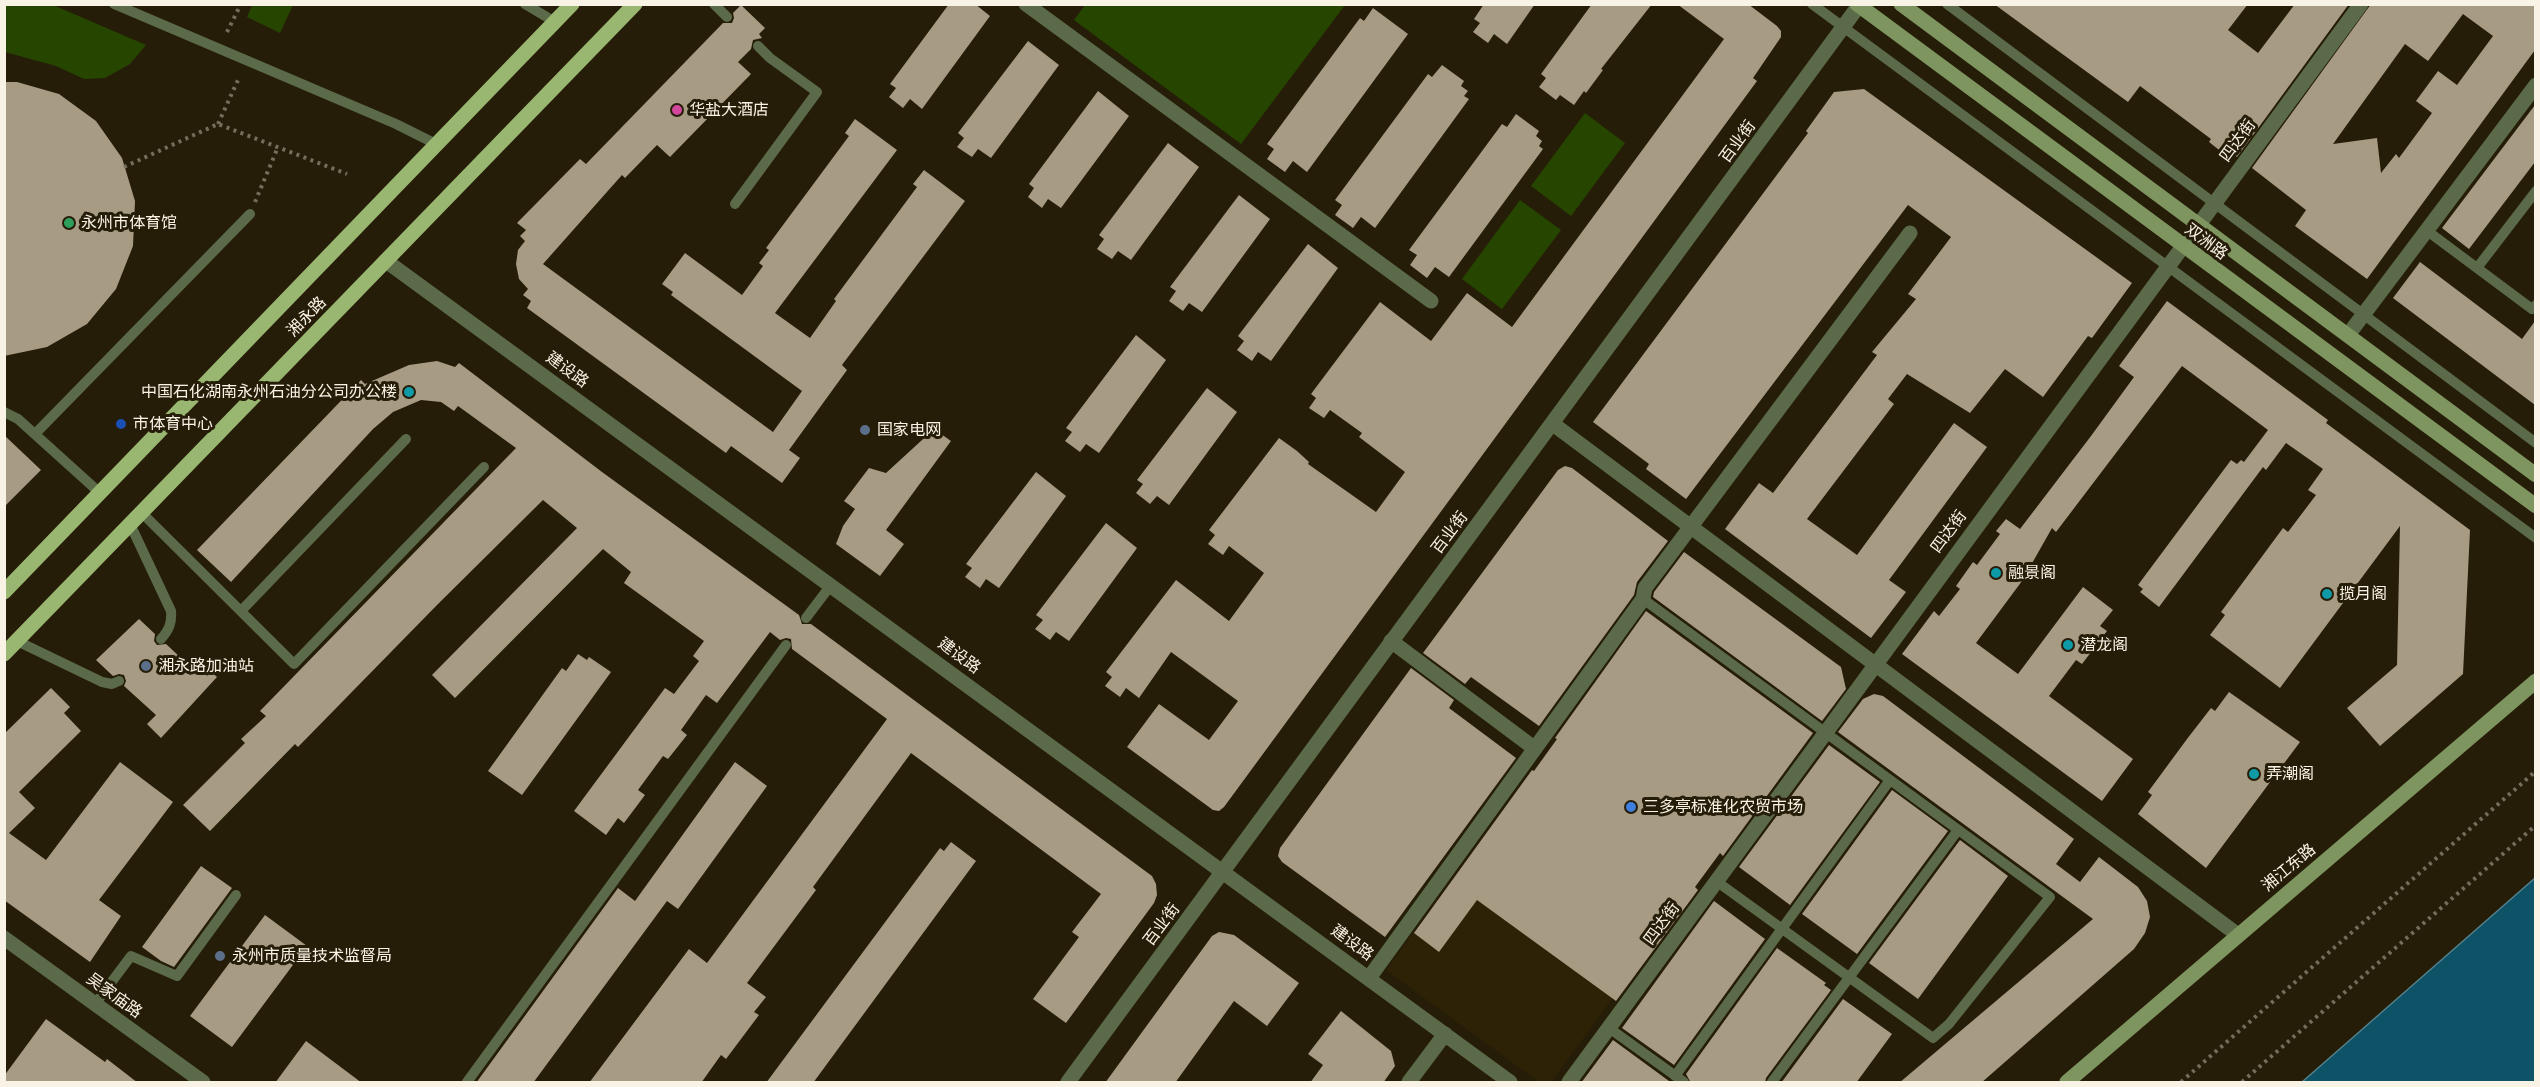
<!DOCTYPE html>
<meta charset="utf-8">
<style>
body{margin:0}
#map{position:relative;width:2540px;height:1087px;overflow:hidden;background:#261d09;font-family:Lora,serif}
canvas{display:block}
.frame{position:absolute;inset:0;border:6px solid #f9f3e6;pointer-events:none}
</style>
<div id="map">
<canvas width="2540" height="1087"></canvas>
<div class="frame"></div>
</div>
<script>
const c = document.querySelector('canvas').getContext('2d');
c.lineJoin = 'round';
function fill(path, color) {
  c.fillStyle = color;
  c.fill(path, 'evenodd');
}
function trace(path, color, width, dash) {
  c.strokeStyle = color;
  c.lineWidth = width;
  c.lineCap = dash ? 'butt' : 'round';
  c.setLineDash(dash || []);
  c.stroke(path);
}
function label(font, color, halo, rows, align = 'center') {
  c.font = font + ' Lora,"Noto Sans SC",serif';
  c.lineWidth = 6;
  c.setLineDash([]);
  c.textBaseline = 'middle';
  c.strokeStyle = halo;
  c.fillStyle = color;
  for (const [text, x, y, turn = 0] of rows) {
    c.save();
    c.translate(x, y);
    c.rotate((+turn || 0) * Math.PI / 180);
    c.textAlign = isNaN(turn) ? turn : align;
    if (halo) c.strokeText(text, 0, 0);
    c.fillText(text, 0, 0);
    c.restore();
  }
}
fill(new Path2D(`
 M1650 613 1810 731 1551 1082H1539L1386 970Z`), '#2e2206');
fill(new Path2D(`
 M4 5H53L146 45 130 64 105 78 84 79 56 66 5 52Z
 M252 5V4L293 5 280 33 247 17Z
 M1085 5V4L1345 5 1241 144 1074 20Z
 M1585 113 1625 143 1571 216 1531 186Z
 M1520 200 1561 230 1502 309 1462 279Z`), '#264600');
const water = new Path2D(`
 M2535 878V1082H2302Z`);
fill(water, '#0d5266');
trace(water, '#54828c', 1.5);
fill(new Path2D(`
 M949 4H975L990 16 922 109 910 99 903 108 889 97 896 88 890 84Z
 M1484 4H1535L1507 44 1494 34 1488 43 1473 32 1480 23 1474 19Z
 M1592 4H1652L1601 69 1603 70 1586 93 1584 91 1574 105 1560 95 1556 100 1539 87 1546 78 1541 74Z
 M1677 4H1748L1777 26 1781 31V37L1753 78 1757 81 1224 807 1219 811 1213 810 1127 747 1159 704 1209 740 1238 701 1171 652 1139 698 1126 688 1120 697 1105 686 1112 677 1106 672 1176 580 1229 621 1264 573 1229 546 1223 555 1208 544 1215 535 1209 530 1279 438 1297 451 1309 462 1308 464 1376 512 1405 472 1359 437 1362 433 1330 410 1324 418 1309 408 1316 398 1311 394 1380 302 1431 341 1467 293 1512 327 1724 39Z
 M1994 4H2248L2228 30 2258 53 2295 4H2349L2237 157 2232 153 2228 157 2209 142 2211 139 2140 86 2128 102Z
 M2371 4H2535V50L2367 279 2295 226 2306 210 2252 168ZM2463 14 2493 36 2457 85 2438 71 2416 101 2432 113 2399 158 2396 154 2381 173 2377 138 2333 144 2405 44 2428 61Z
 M741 5 765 28 759 34 762 38 753 40 751 49 738 62 751 74 670 157 657 145 625 178 622 175 543 264 773 432 802 391 671 295 673 292 662 284 685 253 742 295 763 266 759 263 769 250 766 248 849 136 845 133 855 119 897 150 775 313 810 338 836 301 834 299 917 187 913 184 924 170 965 201 842 365 847 370 789 450 800 458 782 483 731 446 726 453 527 308 531 301 523 295 528 289 519 279 516 264 518 250 525 241 520 236 526 230 517 223 580 159 586 164 723 23H732L734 18 733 13Z
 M1373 8 1408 34 1307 172 1293 161 1285 172 1267 159 1274 149 1267 144 1360 18 1364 21Z
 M1028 41 1059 65 991 158 978 149 972 157 957 147 964 138 958 133Z
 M1442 65 1464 81 1461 86 1468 91 1464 96 1469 99 1375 228 1361 217 1353 228 1335 215 1342 205 1335 200 1428 74 1432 77Z
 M4 82H17L59 94 96 121 122 158 135 201 133 246 116 289 87 324 47 347 4 356Z
 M1864 89 2132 283 2092 338 2088 336 2043 397 2005 369 1970 413 1907 374 1888 399 1894 404 1807 519 1857 555 1954 423 1987 447 1889 580 1906 592 1871 638 1725 529 1759 483 1773 493 1877 355 1872 352 1916 299 1908 294 1951 237 1908 205 1686 499 1646 469 1649 464 1593 422 1808 133 1806 131 1834 92Z
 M1098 91 1129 116 1061 208 1048 199 1042 208 1028 197 1034 188 1029 184Z
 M2535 105V162L2469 249 2442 228Z
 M1516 114 1539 131 1536 136 1542 141 1539 146 1543 149 1449 277 1435 267 1427 278 1410 265 1417 255 1409 250 1502 124 1507 127Z
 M1168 143 1199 167 1131 260 1118 251 1112 259 1097 249 1104 239 1099 235Z
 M1239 195 1270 219 1202 312 1189 303 1183 311 1169 301 1176 291 1170 287Z
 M1308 244 1338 268 1271 361 1258 352 1252 361 1237 350 1244 341 1238 336Z
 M2420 262 2522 339 2535 321V405L2393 298Z
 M2167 301 2328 420 2326 423 2470 530 2463 674 2380 746 2347 708 2397 665 2400 526 2280 688 2210 635 2225 615 2221 612 2283 528 2288 532 2316 495 2308 490 2323 469 2286 443 2266 470 2263 467 2159 607 2140 592 2143 589 2138 585 2231 460 2237 464 2241 460 2244 462 2268 430 2182 366 2056 532 2052 528 2022 581 1976 643 2018 674 2083 587 2113 610 2100 626 2107 631 2082 664 2076 660 2049 696 2133 759 2102 801 1902 654 1934 611 1939 616 1960 589 1956 586 1973 562 1977 565 2000 534 1996 531 2006 519 2020 529 2091 436 2134 377 2119 366Z
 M1136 335 1166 360 1099 453 1086 444 1080 452 1065 441 1072 432 1066 428Z
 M437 361 455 367 459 363 602 472 799 615 802 624H811L1152 876 1156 884 1157 895 1154 903 1066 1023 1033 999 1079 937 1072 932 1101 894 911 753 813 887 816 890 747 983 766 997 754 1012 759 1015 726 1059 721 1055 701 1083H589L689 949 707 963 887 719 792 649 791 639 786 638 780 640 770 632 717 703 706 695 681 730 687 735 668 759 663 756 638 790 645 795 624 823 618 818 606 835 574 811 665 688 674 694 699 661 693 656 704 641 624 583 631 572 603 549 455 698 432 675 577 528 543 500 437 605 298 747 295 744 210 831 183 805 245 743 241 739 266 716 260 711 516 448 458 406 454 411 441 402 421 400 393 412 373 429 231 582 197 550 361 380 365 384 409 365Z
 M1207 388 1237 412 1169 505 1157 496 1150 504 1136 493 1143 484 1137 480Z
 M934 429 951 441 886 530 904 544 880 576 836 544 843 526 855 509 844 501 869 468 886 473Z
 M4 435 41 470 4 507Z
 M1565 466 1572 468 1668 541 1637 582 1634 595 1539 726 1471 677 1465 684 1423 653 1558 470Z
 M1036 472 1066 496 999 588 986 579 980 588 965 577 972 568 966 564Z
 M1106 523 1137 548 1069 641 1056 632 1050 640 1035 629 1043 620 1036 615Z
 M1684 552 1841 667 1846 689 1822 721 1653 597 1654 592Z
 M1646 611 1813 733 1723 856 1720 853 1695 887 1698 890 1616 1001 1477 900 1439 952 1414 933 1532 770 1534 771 1557 739 1555 738Z
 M139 619 155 634 154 641 157 645 166 644 196 672 203 664 217 677 161 738 147 724 156 715 124 686 126 681 124 675 119 674 113 676 96 660Z
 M578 654 587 660 589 657 611 672 522 795 488 771 562 668 566 671Z
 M1411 668 1454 700 1449 708 1516 758 1385 937 1282 862 1278 856 1280 848Z
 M51 688 70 707 64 713 81 731 19 792 35 808 9 833 46 860 120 762 173 802 99 900 121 916 90 962 4 900V734Z
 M2229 692 2300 742 2206 868 2138 814 2152 795 2148 792 2187 739 2211 708 2215 711Z
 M1874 694 1883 696 2074 839 2056 864 2080 882 2099 857 2138 887 2147 901 2150 917 2145 933 2134 949 1981 1083H1899L2093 919 1838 732 1863 699Z
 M1829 745 1880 782 1790 905 1739 867Z
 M735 762 767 786 678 909 667 901 533 1083H476L618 888 635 901Z
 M1892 790 1948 831 1857 954 1802 914Z
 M1960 840 2008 876 1918 999 1869 963Z
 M951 842 976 861 813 1083H766L940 848 944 851Z
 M201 866 232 888 174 967 161 961 142 947Z
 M1714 901 1765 939 1674 1065 1622 1028Z
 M265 915 307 946 232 1047 190 1016Z
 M1219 932 1234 935 1299 983 1267 1026 1234 1001 1175 1083H1105L1212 936Z
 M1777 948 1826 983 1824 985 1831 990 1766 1078 1765 1083H1691L1686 1074Z
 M1843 999 1892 1034 1856 1083H1781Z
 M1341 1011 1391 1051 1395 1066 1383 1083H1310L1323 1065 1308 1054Z
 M46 1019 105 1062 107 1059 138 1083H4V1076Z
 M1613 1040 1669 1081 1672 1083H1581Z
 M306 1041 362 1083H275Z`), '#a79b84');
trace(new Path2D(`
 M227 32 241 4
 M218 124 238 80
 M124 167 218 124 347 174
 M255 202 278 147
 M2181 1082 2536 771
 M2242 1082 2536 825`), '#756d5b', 4, [3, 4.5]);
trace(new Path2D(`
 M114 4 396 124 436 144
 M525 4 555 22
 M714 4 727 17
 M1812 4 2536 538
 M1947 4 2536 443
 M735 204 817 92 770 58 758 46
 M2426 230 2532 309 2536 305
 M2477 268 2536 191
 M4 412 18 419 100 493
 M35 434 250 214
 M141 512 294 664 484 467
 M130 524 171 611C172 623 169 630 161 639
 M1643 599 2050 897 1949 1024 1933 1038 1716 881
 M241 611 406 439
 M806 618 831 585
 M17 641 102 682 112 684 119 681
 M95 1004 131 956 177 976 236 895
 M1609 1028 1684 1082
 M1675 1076 1890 780
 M467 1082 786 645
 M1772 1082 1958 830`), '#5b6a49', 10);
trace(new Path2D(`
 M1026 4 1431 301
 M2348 335 2536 85
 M1553 424 2238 935
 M1391 641 1534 748
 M4 938 203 1082
 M1369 978 1643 599 1645 588 1910 233
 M1409 1082 1445 1034
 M1569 1082 2361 4`), '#5b6a49', 15);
trace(new Path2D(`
 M386 261 1510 1082
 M1068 1082 1860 4`), '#5b6a49', 15);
trace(new Path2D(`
 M1857 4 2536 506
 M1901 4 2536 475
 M2067 1082 2536 681`), '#7e955f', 15);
trace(new Path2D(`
 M4 592 572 4
 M4 654 635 4`), '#99b771', 15);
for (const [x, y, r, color] of [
 [677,110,6,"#d1479c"],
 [69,223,6,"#2e9e5b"],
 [409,392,6,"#0f9aa8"],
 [121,424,6,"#1a4fb4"],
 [865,430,6,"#5c6f8a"],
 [1996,573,6,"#0f9aa8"],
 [2327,594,6,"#0f9aa8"],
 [2068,645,6,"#0f9aa8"],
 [146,666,6,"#5c6f8a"],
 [2254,774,6,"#0f9aa8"],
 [1631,807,6,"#3f7fe0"],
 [220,956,6,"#5c6f8a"]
]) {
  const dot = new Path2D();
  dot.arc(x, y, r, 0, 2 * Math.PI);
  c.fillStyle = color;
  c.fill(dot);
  trace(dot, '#261d09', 2);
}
label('16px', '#f9f3e6', '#261d09', [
 ["华盐大酒店",689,110],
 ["永州市体育馆",81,223],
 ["中国石化湖南永州石油分公司办公楼",397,392,"right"],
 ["市体育中心",133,424],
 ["国家电网",877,430],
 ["融景阁",2008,573],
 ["揽月阁",2339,594],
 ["潜龙阁",2080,645],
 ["湘永路加油站",158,666],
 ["弄潮阁",2266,774],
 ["三多亭标准化农贸市场",1643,807],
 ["永州市质量技术监督局",232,956]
], 'left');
label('16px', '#f9f3e6', '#261d09', [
 ["四达街",2238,141,-54],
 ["百业街",1738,142,-54],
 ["双洲路",2206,242,37],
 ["湘永路",307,317,-46],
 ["建设路",567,370,36],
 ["四达街",1949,532,-54],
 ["百业街",1450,533,-53],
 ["建设路",959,656,36],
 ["湘江东路",2289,868,-40],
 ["四达街",1662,924,-54],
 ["百业街",1162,925,-53],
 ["建设路",1352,943,36],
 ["吴家庙路",114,996,36]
]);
</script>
